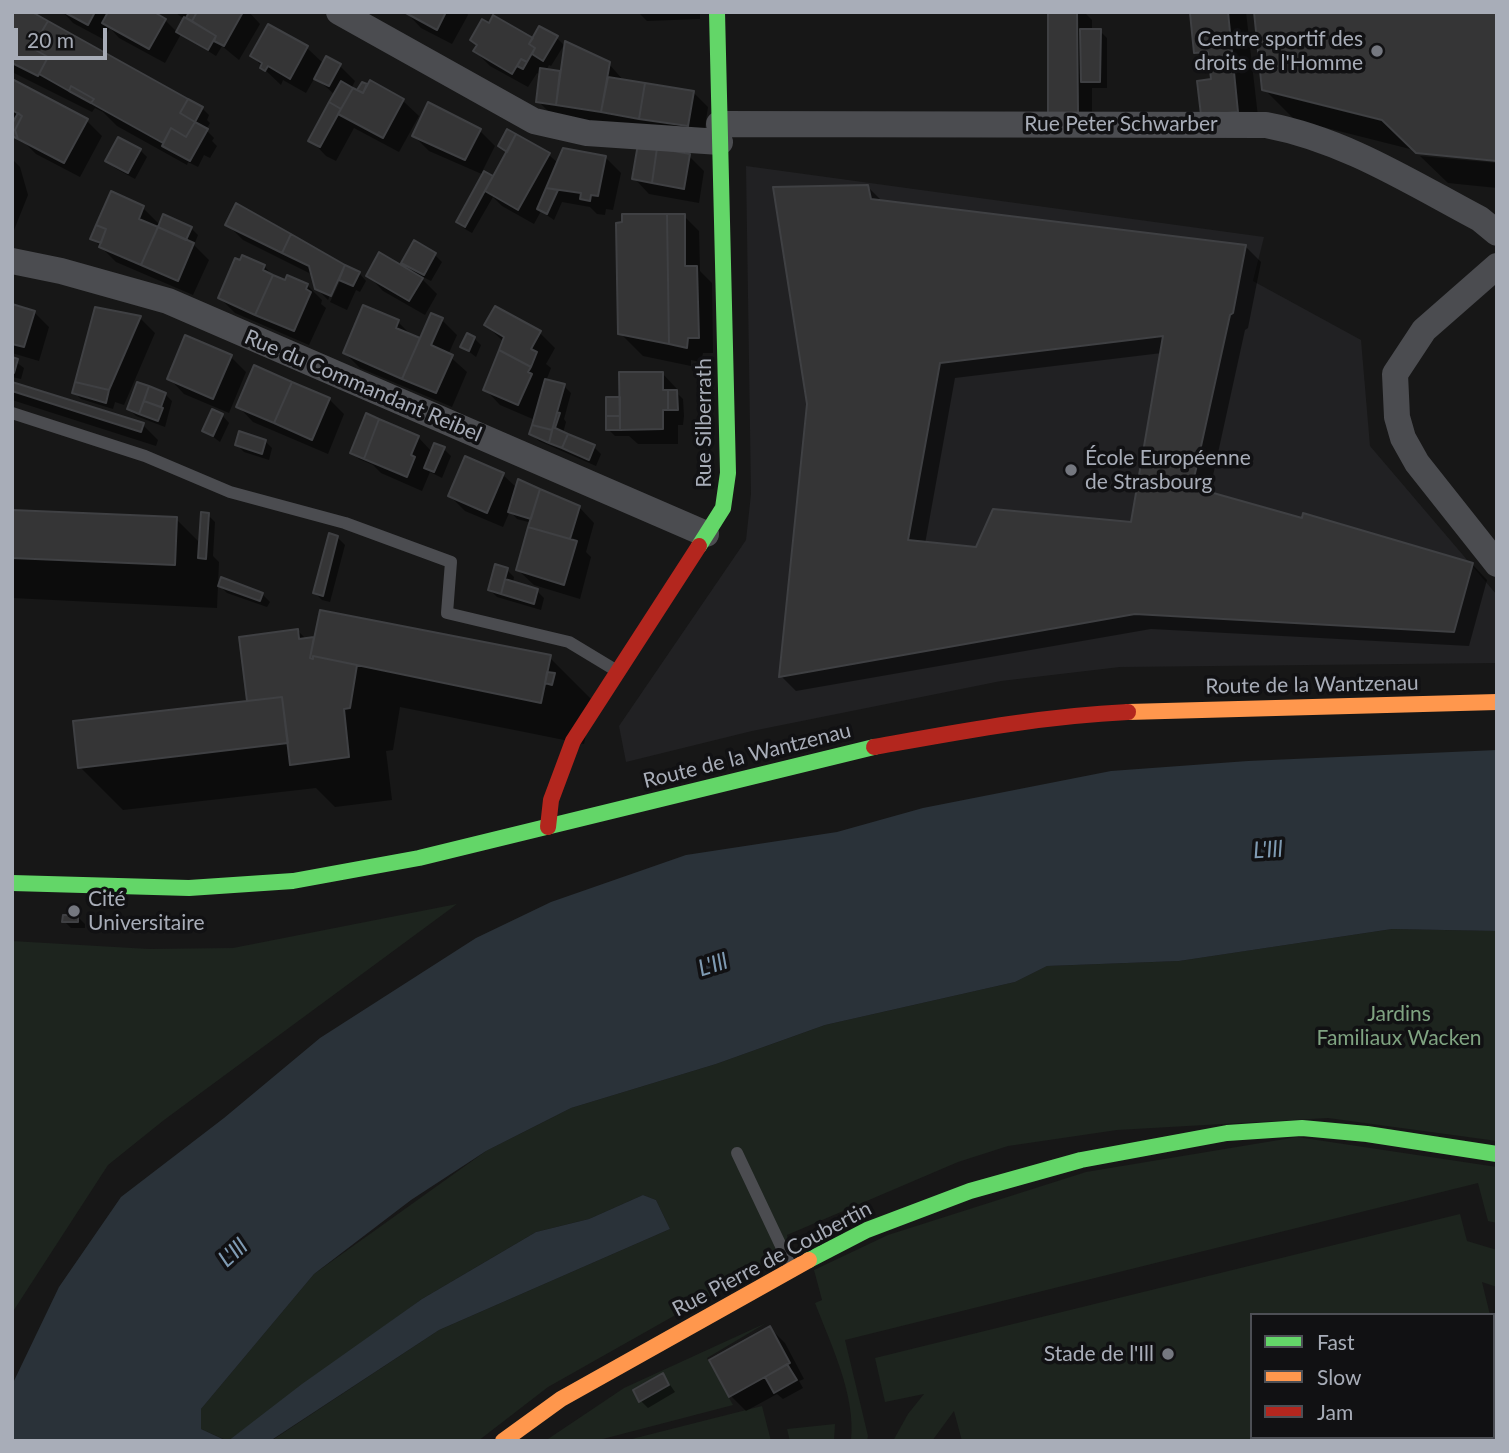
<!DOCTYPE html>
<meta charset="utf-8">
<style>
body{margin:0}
#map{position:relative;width:1509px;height:1453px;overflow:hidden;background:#171717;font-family:Lato,sans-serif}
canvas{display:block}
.frame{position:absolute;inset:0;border:14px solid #a8adb8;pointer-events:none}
.legend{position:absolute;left:1250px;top:1313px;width:245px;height:126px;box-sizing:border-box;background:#111113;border:2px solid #4d4f55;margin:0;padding:9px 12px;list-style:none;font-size:21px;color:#a8adb8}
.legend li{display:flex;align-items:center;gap:14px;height:35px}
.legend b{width:35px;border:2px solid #4d4f55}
.scale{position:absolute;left:14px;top:28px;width:93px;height:32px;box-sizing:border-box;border:4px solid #a8adb8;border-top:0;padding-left:9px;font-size:21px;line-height:24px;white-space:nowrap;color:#a8adb8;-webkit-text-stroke:5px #111113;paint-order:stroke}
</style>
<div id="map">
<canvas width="1509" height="1453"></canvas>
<div class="frame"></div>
<ul class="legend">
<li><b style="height:9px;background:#63d668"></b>Fast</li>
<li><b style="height:9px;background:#ff974d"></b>Slow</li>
<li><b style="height:9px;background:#b3261e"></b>Jam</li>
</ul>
<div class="scale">20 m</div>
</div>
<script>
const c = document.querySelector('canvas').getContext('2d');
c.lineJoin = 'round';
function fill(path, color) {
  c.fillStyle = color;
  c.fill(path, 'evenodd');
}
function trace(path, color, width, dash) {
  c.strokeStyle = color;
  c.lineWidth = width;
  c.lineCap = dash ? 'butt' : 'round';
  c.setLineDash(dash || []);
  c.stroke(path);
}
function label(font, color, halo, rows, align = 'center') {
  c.font = font + ' Lato,sans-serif';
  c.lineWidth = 7;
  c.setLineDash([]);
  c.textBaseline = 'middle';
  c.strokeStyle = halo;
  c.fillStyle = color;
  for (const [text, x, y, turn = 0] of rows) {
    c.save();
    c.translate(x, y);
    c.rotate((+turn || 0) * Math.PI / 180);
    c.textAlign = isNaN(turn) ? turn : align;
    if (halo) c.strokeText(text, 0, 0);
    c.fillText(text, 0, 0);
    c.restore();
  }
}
fill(new Path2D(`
 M746 166 1264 237 1253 281 1361 340 1370 446 1497 595V663L1120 667 1001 681 752 731 626 762 619 726 746 540 751 494Z`), '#212123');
fill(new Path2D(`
 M457 904 164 1120 108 1165 12 1313V941L149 949 233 948Z
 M1392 929 1497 931V1141L1328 1118 1117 1130 1008 1146 958 1162 787 1235 790 1247 757 1269 548 1387 478 1441H271L439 1330 670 1229 656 1200 643 1195 589 1219 536 1232 422 1299 228 1441 201 1429V1409L314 1274 486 1151 571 1108 716 1064 825 1025 1015 982 1047 966 1179 961Z
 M1297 1137 1497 1167V1223L1488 1221 1478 1183 845 1340 868 1436 867 1441H851C856 1395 831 1345 815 1303L822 1300 814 1270 888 1235 1086 1172Z
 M1460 1214 1467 1241 1497 1250V1287L1482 1282 1490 1315H1252V1437H1493V1327L1497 1341V1441H962L954 1411 932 1441H893L908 1414 924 1394 885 1402 875 1358Z
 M766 1323 707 1358 733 1405 595 1441H545L624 1388Z
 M762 1406 771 1441H624Z
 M835 1424 834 1441H790L787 1429Z`), '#1d241e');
fill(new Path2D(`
 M1497 750V931L1392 929 1179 961 1047 966 1015 982 825 1025 716 1064 571 1108 486 1151 411 1200 314 1274 201 1409V1429L227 1441H12V1385L59 1287 121 1197 224 1118 320 1038 476 938 551 902 686 855 837 832 923 808 1111 771 1248 761Z
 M643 1195 656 1200 670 1229 439 1330 270 1441H228L302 1384 422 1299 536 1232 589 1219Z`), '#2a3239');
fill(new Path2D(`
 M12 12 202 108 209 115 207 120 210 123 206 130 214 138 212 141 217 146 210 158 204 155 198 167 188 162 187 165 117 126 103 112 95 108 92 112 12 72Z
 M63 12H151L165 20 177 32 185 20 175 12H249L260 24 239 60 222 46 216 56 181 34 165 63 119 38 110 28 103 39 73 23Z
 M406 12H466L468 15 452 44 421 28Z
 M638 12H700V19L647 21Z
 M1050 12H1084L1092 20V31H1100L1107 38V88H1092V128H1065Z
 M1199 12H1246L1260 134 1225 138 1212 68 1196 52Z
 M1497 12 1414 150 1295 120 1264 89Z
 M269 26 307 48 324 64 340 66 355 81 351 89 358 92 362 84 368 87 370 83 403 101 419 116 399 152 354 128 336 161 326 156 311 140 335 95 315 77 306 93 283 80 281 85 262 67 253 56Z
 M557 38 564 45 551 66 549 65 546 71 562 73 609 64 624 81 693 92 708 107 703 141 553 116 538 101 541 75 537 73 528 87 490 66 475 51 478 46 472 40Z
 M12 81 87 121 102 136 80 177 36 154 22 140 23 143 12 135 17 118 12 115Z
 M479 130 495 146 482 172 494 179 508 154 500 146 508 132 549 155 558 163 605 157 621 173 613 210 606 209 605 215 597 214 590 207 562 202 554 220 541 211 534 224 502 206 493 197 472 233 465 229 458 221 484 175 429 151 414 136Z
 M140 150 147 157 135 179 115 168 107 161Z
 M689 156 704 171 699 203 649 194 634 178Z
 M1420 156 1497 163V188L1448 183Z
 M12 159 20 167 28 195 12 235Z
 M868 187 883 202 1245 246 1261 262 1248 328 1245 330 1209 494 1472 564 1487 580 1469 646 1151 629 796 691 781 676ZM1162 353 1133 524 977 549 925 544 955 378Z
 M237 205 359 273 366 281 360 292 356 290 347 310 330 302 341 279 338 277 328 300 316 288 313 275 243 240 228 225Z
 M143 208 160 225 191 228 198 235 194 245 209 260 193 295 116 262 92 238Z
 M684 216 699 231 700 271 712 283 713 353H703L701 362 691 360V366L643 356 620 333Z
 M415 243 435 255 442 262 431 281 417 274 437 294 425 315 383 291 368 275 415 274 404 262Z
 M264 266 274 277 286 282 307 285 322 300 321 304 326 308 309 345 235 313 220 298Z
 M12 306 34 312 49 327 39 361 12 353Z
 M140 318 155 333 124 405 115 402 113 409 81 399 74 392Z
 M442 320 457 335 448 355 467 372 452 407 360 368 345 353 398 322 414 338 421 341Z
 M486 325 540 333 555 348 546 364 551 368 546 381 564 386 571 393 564 419 566 422 563 433 594 447 601 454 596 466 539 441 531 434 535 420 500 405 485 389 504 342Z
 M474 338 481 345 476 357 463 347Z
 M231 357 246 372 229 413 184 394 169 378Z
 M12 359 24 368 21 379 12 377Z
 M662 373 677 389V393L683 399 684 416 683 425H678V444H638L629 436H615L608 429 622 399Z
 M12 384 143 425 158 440 156 446 12 400Z
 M138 384 165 394 172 401 165 427 136 416 129 409Z
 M329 399 344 414 328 454 253 422 238 406Z
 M222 415 229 423 220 442 204 430Z
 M418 437 432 452 444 449 451 456 442 478 430 472 422 491 381 473 373 465 359 459 352 452Z
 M265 441 272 448 269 460 244 452 237 445Z
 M466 459 503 475 517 488 579 507 594 523 586 552 591 557 580 599 534 585 518 570 532 523 517 519 510 511 503 527 465 511 450 496Z
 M12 512 176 519 201 544 208 515 215 522 213 556 219 562 217 608 12 598Z
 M337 537 345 545 330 602 322 600 315 593Z
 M507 570 514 577 513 583 537 591 544 598 541 610 497 597 490 590Z
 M220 586 262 594 270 602 267 607 227 593Z
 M298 631 306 639 316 638 550 658 593 701 584 744 400 707 393 750 386 751 392 800 335 807 316 788 123 810 80 767 249 702 241 639Z
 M78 917 85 924V928H71L64 921Z
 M770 1328 785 1343 804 1379 799 1381 803 1388 783 1399 777 1394 746 1411 731 1396Z
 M663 1375 675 1392 648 1408 641 1401Z`), '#0007');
const building = new Path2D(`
 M12 12H32L48 21 32 48 48 57 38 76 12 63Z
 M64 12H95L88 25Z
 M108 12H154L166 19 149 49 102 23Z
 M189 12H197L192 21 186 18Z
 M197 12H243L224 46 214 41 216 36 192 21Z
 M404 12H446L437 30Z
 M1048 12H1077L1078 114H1048Z
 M1228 12 1238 112 1201 115 1197 81 1211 79 1208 52 1194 53 1190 13Z
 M1254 12H1497V161L1416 153 1382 120 1262 90Z
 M493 15 533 38 529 44 535 48 527 62 521 59 512 74 473 51 477 45 470 40 482 19 489 23Z
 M184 17 216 36 208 50 176 32Z
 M48 21 188 99 180 113 195 122 186 137 171 128 163 143 91 103 94 99 71 86 69 91 39 74 48 57 32 48Z
 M268 24 308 46 290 79 268 66 265 71 260 68 262 63 250 56Z
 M539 26 558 36 543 61 532 54 535 48 529 44Z
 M1080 29H1101L1100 82H1081Z
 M565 41 610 62 601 112 556 105Z
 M326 56 341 64 329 86 314 79Z
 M521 59 527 62 523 69 517 66Z
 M540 68 560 71 556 105 536 102Z
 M608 77 645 83 639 119 601 112Z
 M12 79 88 119 64 163 18 139 15 130 22 116 12 110Z
 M370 80 404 99 383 138 338 114 353 88 363 93Z
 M341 81 353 88 341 109 329 102Z
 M362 82 367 84 363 93 357 90Z
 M645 83 694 91 688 126 639 119Z
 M71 86 94 99 91 103 69 91Z
 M188 99 203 107 195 122 180 113Z
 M329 102 341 109 320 147 308 141Z
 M428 102 481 129 465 160 412 136Z
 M18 113 22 116 15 130 18 139 12 136V124Z
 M195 122 208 129 190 161 162 146 171 128 186 137Z
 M507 129 516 134 507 152 498 146Z
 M516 134 550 153 518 210 485 191Z
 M118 137 141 149 128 173 105 161Z
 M638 144 657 148 652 183 632 179Z
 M563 148 606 156 598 196 591 195 590 201 580 199 581 193 546 188Z
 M657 148 690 154 684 189 652 183Z
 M484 171 493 176 465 227 456 222Z
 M868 185 871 199 1246 245 1233 313 1230 315 1192 487 1302 518 1303 513 1473 563 1454 632 1135 614 779 677 807 404 773 187ZM1163 336 1131 522 993 509 976 547 908 540 940 363Z
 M546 188 558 190 547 214 537 209Z
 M111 191 144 206 139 219 158 227 141 265 99 247 106 229 96 225Z
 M236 203 291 234 282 253 225 225Z
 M163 214 192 227 186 240 158 227Z
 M622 214H667L669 344 618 334 616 223 622 222Z
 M667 214H685V266H697L699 338H688L687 348 669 344Z
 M96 225 106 229 101 243 90 239Z
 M158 227 194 243 178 281 141 265Z
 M291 234 345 265 331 296 315 289 309 266 282 253Z
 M414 240 436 253 424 275 401 263Z
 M379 252 423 278 409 301 366 276Z
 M242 255 265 265 263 270 273 275 255 315 218 298 235 258 240 260Z
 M345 265 360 272 353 286 339 280Z
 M273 275 285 280 287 275 308 284 306 289 311 292 294 331 255 315Z
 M12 304 35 311 24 347 12 344Z
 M363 305 399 320 396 328 420 338 402 379 343 353Z
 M495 306 541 331 531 349 537 352 531 367 499 350 504 337 484 325Z
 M95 307 141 316 109 390 75 382Z
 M431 313 443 318 431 345 453 355 436 393 402 379Z
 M467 333 475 337 469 351 460 347Z
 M185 335 232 355 213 399 167 379Z
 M499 350 531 367 528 372 532 374 518 405 483 390Z
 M12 357 18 359 14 373H12Z
 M254 365 292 382 274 423 236 407Z
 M619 372H663V390H668V410H663V429L620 430Z
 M545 379 565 384 552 430 532 425Z
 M12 382 144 423 141 432 12 391Z
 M75 382 109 390 106 403 72 393Z
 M137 382 149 386 139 414 127 409Z
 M292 382 330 398 312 440 274 423Z
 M149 386 166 393 161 407 144 401Z
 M668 390H677L678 410H668Z
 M606 397H620V416H606Z
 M144 401 163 408 158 421 139 414Z
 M212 409 223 414 213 436 202 431Z
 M557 412 560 413 555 428 553 427Z
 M366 413 379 419 364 459 350 453Z
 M606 416H620V430H606Z
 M379 419 419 436 411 455 415 457 407 477 364 459Z
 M532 425 552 430 549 443 529 434Z
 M553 427 568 434 562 448 549 443Z
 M239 431 266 440 262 454 235 445Z
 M568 434 595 445 589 460 562 448Z
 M434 443 445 447 434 472 424 468Z
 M465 456 504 473 487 513 448 496Z
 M518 479 540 489 531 519 508 512Z
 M540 489 580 506 570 539 528 527Z
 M12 510 177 517 175 565 12 558Z
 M201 512 209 513 206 559 198 558Z
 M528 527 577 541 564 585 516 570Z
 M329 533 338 536 323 596 313 593Z
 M495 564 508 568 501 594 488 590Z
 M221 577 263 593 260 601 218 586Z
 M505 579 538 589 534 604 501 594Z
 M320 610 551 655 541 703 313 656V659L310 658Z
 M298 629 299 639 314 637 310 658 313 659V656L357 665 350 708 344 709 349 757 290 765 282 697 247 701 239 637Z
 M547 672 555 673 552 685 545 683Z
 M282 697 288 743 78 768 73 721Z
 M63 915H78V922H62Z
 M770 1326 790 1363 729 1397 709 1360Z
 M787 1364 797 1380 774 1393 765 1377Z
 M663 1373 669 1385 639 1402 633 1390Z`);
fill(building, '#353536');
trace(building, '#3f4043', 2);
trace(new Path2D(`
 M12 413 145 456 230 492 345 523 451 562 447 613 569 642 617 671
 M737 1153 790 1265`), '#4b4c50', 12);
trace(new Path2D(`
 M339 12 534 121 587 133 720 142
 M719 124 1266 125C1345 140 1410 182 1480 219L1497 233
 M12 261 61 271 168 301 706 534
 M1497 266 1424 330 1395 374 1397 417 1403 438 1417 463 1497 564`), '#4b4c50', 26);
trace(new Path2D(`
 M699 546 723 508 728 473 717 12
 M12 883 189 888 293 881 419 858 874 747
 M809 1260 867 1230 970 1191 1081 1160 1227 1133 1302 1128 1367 1134 1497 1154`), '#63d668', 16);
trace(new Path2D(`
 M1128 712 1497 702
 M503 1441 561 1399 809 1260`), '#ff974d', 16);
trace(new Path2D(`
 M874 747C958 732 1042 716 1128 712
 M548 827 551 800 573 741 699 546`), '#b3261e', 16);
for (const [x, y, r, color] of [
 [1377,51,7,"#757880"],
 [1071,470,7,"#757880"],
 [74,911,7,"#757880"],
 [1168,1354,7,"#757880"]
]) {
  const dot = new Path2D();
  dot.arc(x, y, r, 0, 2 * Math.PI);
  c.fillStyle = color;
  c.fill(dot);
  trace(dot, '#111113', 2.5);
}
label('21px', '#a8adb8', '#111113', [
 ["Centre sportif des",1363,39],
 ["droits de l'Homme",1363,63],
 ["École Européenne",1085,458,"left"],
 ["de Strasbourg",1085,482,"left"],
 ["Cité",88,899,"left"],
 ["Universitaire",88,923,"left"],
 ["Stade de l'Ill",1154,1354]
], 'right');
label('21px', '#a8adb8', '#111113', [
 ["Rue Peter Schwarber",1121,124],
 ["Rue du Commandant Reibel",363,386,23],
 ["Rue Silberrath",704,423,-90],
 ["Route de la Wantzenau",1312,685,-1],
 ["Route de la Wantzenau",747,756,-14],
 ["Rue Pierre de Coubertin",772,1259,-28]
]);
label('21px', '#7fa381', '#111113', [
 ["Jardins",1399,1014],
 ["Familiaux Wacken",1399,1038]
]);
label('italic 23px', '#7f9bb3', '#111113', [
 ["L'Ill",1268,850,-3],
 ["L'Ill",713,965,-17],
 ["L'Ill",233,1253,-41]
]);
</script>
